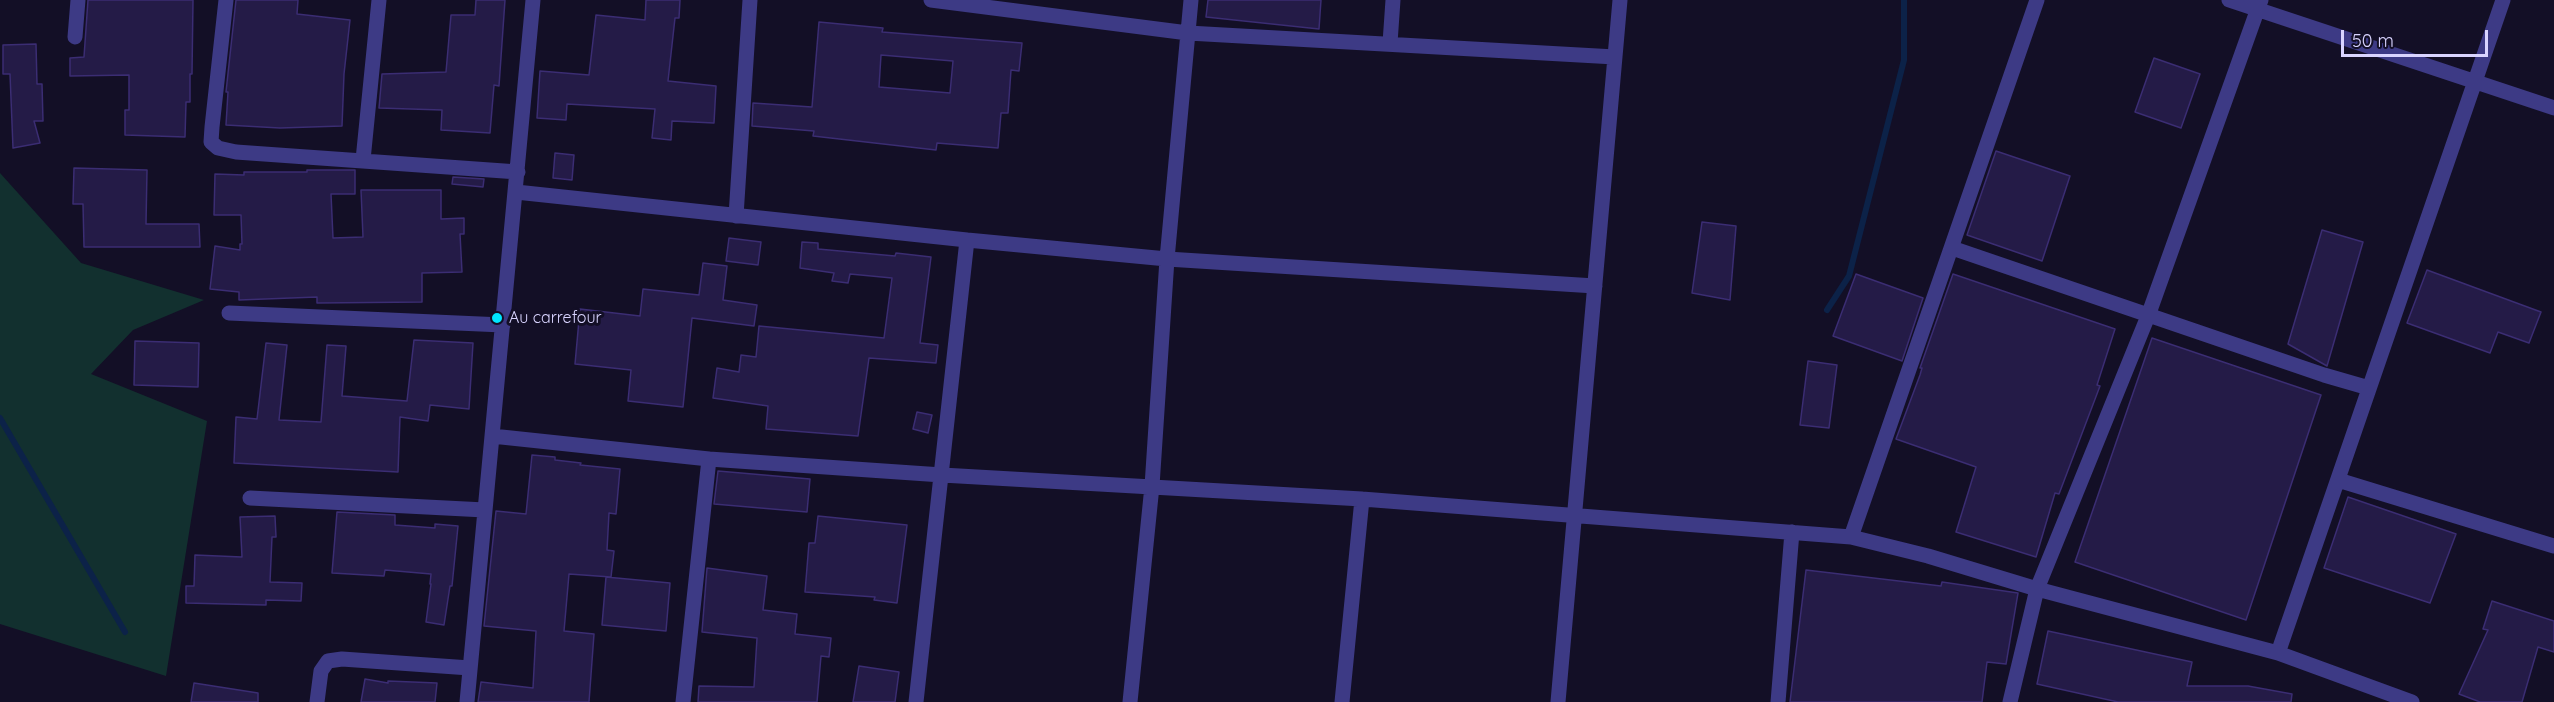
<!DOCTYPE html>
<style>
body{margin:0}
#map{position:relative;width:2554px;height:702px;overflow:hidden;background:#130f26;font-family:Quicksand,sans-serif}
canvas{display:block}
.scale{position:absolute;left:2341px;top:30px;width:147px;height:27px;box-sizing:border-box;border:3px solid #d9d4ff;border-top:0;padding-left:8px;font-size:18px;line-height:21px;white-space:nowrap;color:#d9d4ff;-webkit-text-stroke:4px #130f26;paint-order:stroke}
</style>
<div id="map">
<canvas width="2554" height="702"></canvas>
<div class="scale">50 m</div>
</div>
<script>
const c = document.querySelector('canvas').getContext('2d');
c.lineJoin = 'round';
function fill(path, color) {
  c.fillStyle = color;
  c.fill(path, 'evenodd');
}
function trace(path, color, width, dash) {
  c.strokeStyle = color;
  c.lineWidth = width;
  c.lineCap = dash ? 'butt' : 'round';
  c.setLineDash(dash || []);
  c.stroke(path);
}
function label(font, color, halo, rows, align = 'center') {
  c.font = font + ' Quicksand,sans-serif';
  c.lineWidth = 6;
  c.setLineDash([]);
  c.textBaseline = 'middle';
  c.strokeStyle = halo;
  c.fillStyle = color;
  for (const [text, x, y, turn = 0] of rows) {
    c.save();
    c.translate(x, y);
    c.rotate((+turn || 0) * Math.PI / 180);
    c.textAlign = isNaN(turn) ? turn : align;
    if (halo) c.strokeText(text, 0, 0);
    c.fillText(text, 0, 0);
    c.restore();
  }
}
fill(new Path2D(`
 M0 173 81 263 204 300 133 330 91 374 207 421 166 676 0 624Z`), '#12302f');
trace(new Path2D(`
 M1827 310 1849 276 1904 60V0
 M0 418 125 632`), '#0c2248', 6);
const building = new Path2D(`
 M88 0H193L192 74H190V102H186L185 137 125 135V110H129V75L70 76V58L84 57Z
 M236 0H298L297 14 350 20 344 74 342 126 280 128 226 125 228 92H226Z
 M476 0H505L499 86 494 85 490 133 441 130 442 110 379 108 382 74 446 72 451 15H475Z
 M646 0H680L679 18H675L668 81 716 86 714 123 672 121 671 140 652 138 655 109 567 104 566 120 537 118 540 71 589 75 596 15 645 20Z
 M1208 0H1321L1319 29 1206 17Z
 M819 22 883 28 882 32 1022 43 1019 71 1011 70 1008 113H1001L998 148 937 143 936 150 813 136 814 131 752 126 753 103 812 107ZM881 55 953 61 950 93 879 87Z
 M36 44 37 84H42L43 121H34L40 143 13 148 10 74H3V45Z
 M2154 58 2200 74 2181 128 2135 112Z
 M1996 151 2070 176 2042 261 1967 235Z
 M555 153 574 155 572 180 553 178Z
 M74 168 147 170 146 224H199L200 247H84L83 204H73Z
 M307 170H355V194H331L333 238 363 237 361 190H441V219L464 218V234H460L462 272 422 273V302L317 303V297L239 300V292L210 289 215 246 240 250V244H242L241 215H214L215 174 244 175V172H307Z
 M453 177 484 179 483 187 452 184Z
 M1702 222 1736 226 1730 300 1692 293Z
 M2322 230 2363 242 2327 366 2288 344Z
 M729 238 761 242 758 265 726 261Z
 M802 242 818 243V249L895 256 896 253 931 257 920 343 938 345 936 363 869 358 858 436 766 429 768 406 713 398 717 368 739 372 741 355 756 357 759 326 884 338 892 278 850 274 848 283 832 281 834 273 800 268Z
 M703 263 727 266 723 300 757 305 754 326 692 318 683 407 628 401 631 370 575 364 580 309 640 316 643 289 699 295Z
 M2427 270 2541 312 2529 343 2498 332 2490 353 2407 323Z
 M1856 274 1923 298 1902 361 1833 336Z
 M1953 274 2115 329 2097 385 2100 386 2059 494 2055 493 2036 557 1956 532 1976 467 1896 439 1920 375 1922 368H1920Z
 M2152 338 2321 395 2246 620 2075 562Z
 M414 340 473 343 469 409 430 405 428 421 400 417 398 472 234 463 236 417 257 419 266 343 287 345 279 420 321 422 327 345 346 346 342 396 407 401Z
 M135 341 199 343 198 387 134 385Z
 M1808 361 1837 365 1829 428 1800 425Z
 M917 412 932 415 928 433 913 429Z
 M532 455 555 457V460L581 463 580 465 620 469 616 514 609 513 607 550 614 551 611 577 569 574 564 631 594 634 589 702H478L481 682 533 688 536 631 484 626 496 511 526 514Z
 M718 471 810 479 807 512 714 504Z
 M2348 497 2456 534 2430 603 2324 568Z
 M337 512 395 515V525L435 528V524L458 526 452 586H450L444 625 426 622 431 584H430L431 574 385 570 384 576 332 573Z
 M275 516 276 537H272L270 582 302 583 301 601 266 600V605L186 603V586H194L195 555 242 557 240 517Z
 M818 516 907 525 897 603 874 600 875 597 805 592 809 543H815Z
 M707 568 767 576 763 610 797 614 795 634 831 638 829 657 821 656 817 702H698L699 686 754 687 757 638 702 632Z
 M1806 570 1941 586 1942 582 2018 593 2006 664 1987 662 1982 702H1790Z
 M606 577 670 583 666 631 602 625Z
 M2492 601 2554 621V652L2538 647 2522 702H2480L2459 694 2488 630 2483 629Z
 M2048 631 2192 662 2187 686H2248L2292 694 2291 702H2118L2037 684Z
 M859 666 899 672 895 702H853Z
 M365 679 388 683V681L437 683 435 702H361Z
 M194 683 258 693V702H191Z`);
fill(building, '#241b47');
trace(building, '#3b2d73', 1.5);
trace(new Path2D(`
 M226 0 212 127 211 142 218 148 236 152 518 172
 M931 0 1188 33 1615 57
 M2229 0 2554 108
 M75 37 78 0
 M1390 43 1393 0
 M363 160 379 0
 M516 192 967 240 1167 259 1595 286
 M736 216 750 0
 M1952 248 2324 375 2369 388
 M229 313 503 325
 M492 436 709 459 942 475 1362 499 1851 537 1928 556 2037 589 2278 653 2412 702
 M2338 480 2554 546
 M250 498 485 510
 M1851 537 2037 0
 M2278 653 2503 0
 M317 702 321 671 328 661 342 659 470 668
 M467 702 533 0
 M683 702 709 459
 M916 702 967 240
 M1130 702 1152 486 1167 259 1191 0
 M1342 702 1362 499
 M1558 702 1620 0
 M1778 702 1792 532
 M2010 702 2037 589 2148 316 2261 0`), '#3d3a85', 15);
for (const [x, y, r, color] of [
 [497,318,6,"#00e5ff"]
]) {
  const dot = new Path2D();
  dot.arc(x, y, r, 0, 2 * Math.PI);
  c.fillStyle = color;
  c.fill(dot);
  trace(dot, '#130f26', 2);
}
label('16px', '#d9d4ff', '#130f26', [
 ["Au carrefour",509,318]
], 'left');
</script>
